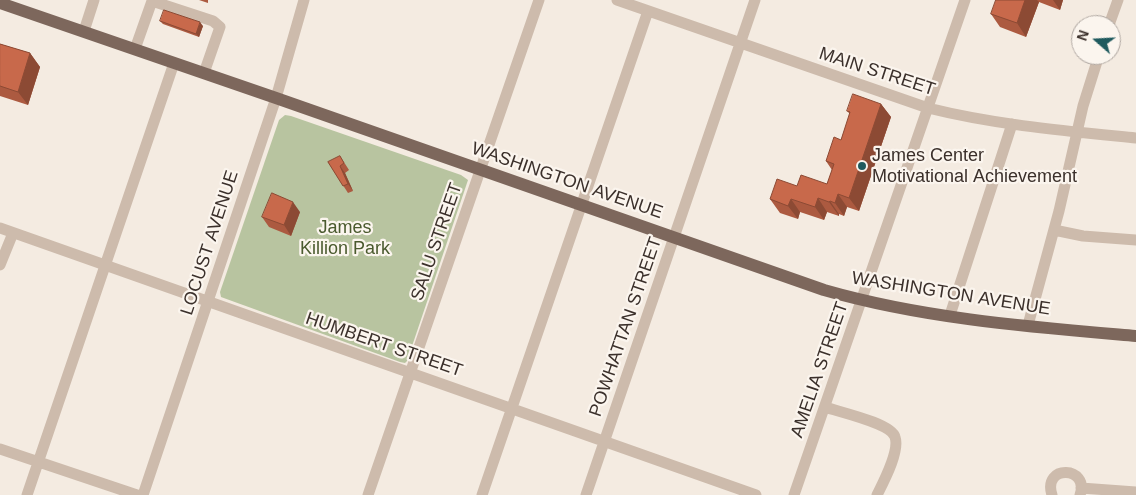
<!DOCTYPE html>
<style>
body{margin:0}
#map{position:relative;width:1136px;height:495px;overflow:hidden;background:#f4ebe1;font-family:Arial,sans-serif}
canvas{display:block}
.north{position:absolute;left:1071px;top:15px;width:50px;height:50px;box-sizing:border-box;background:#fbf5ee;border:1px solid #aea6a0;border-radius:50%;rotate:289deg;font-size:14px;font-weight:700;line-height:20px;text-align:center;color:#3b302b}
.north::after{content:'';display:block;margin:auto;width:18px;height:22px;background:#1f5a5e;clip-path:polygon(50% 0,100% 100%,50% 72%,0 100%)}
</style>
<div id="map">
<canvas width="1136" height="495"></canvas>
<div class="north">N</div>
</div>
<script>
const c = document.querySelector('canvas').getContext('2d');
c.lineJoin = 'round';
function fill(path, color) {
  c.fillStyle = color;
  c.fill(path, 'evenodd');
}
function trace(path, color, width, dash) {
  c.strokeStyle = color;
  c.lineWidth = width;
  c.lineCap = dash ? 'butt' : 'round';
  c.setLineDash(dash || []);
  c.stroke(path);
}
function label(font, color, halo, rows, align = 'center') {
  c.font = font + ' Arial,sans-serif';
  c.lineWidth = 4.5;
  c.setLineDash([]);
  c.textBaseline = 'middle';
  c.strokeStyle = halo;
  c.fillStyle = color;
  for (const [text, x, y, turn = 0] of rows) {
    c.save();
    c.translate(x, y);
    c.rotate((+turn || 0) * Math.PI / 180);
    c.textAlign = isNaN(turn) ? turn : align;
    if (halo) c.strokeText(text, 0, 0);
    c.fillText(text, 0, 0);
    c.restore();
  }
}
fill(new Path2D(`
 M285 115 291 116 461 175 468 180 407 361 405 363 400 362 221 297 220 292 279 120Z`), '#b8c4a0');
trace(new Path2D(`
 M617 0 928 108C996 125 1066 131 1136 138
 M1109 25 1118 0
 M84 31 94 0
 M135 49 152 1 213 21 220 27 204 73
 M0 228 756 495
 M1054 230 1083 236 1136 240
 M0 265 13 233
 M950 315 1012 124
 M1028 325 1059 211 1083 106 1099 55
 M825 407C839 412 891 423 895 437 900 451 884 481 877 495
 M0 449 137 495
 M1081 488 1136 492
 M27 495 174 63
 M143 495 276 98 304 0
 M368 495 539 0
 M482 495 648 11
 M586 495 755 0
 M794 495 965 0
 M1052 495C1042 464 1090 466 1080 495`), '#cdbbac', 11);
trace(new Path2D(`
 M0 3 276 98 824 290C925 319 1032 327 1136 336`), '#7d675c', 12);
fill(new Path2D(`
 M199 0H208V3Z
 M996 0H1063L1060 10 1039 2 1026 37 1000 27 991 14Z
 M160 21 203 26 199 37 163 24Z
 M0 44 30 53 40 67 28 105 0 96Z
 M881 104 891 117 859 211 847 207 844 216 839 214V216L827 212 824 220 800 212 798 219 780 213 770 199 797 186 827 184 832 170 826 161 841 140 850 114 847 111Z
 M340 156 349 170 345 173 353 191 348 193 328 162Z
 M300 212 291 236 269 227 262 217Z`), '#ac5a40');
fill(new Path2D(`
 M1025 0H1037L1039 2 1026 37 1017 23Z
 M1053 0H1063L1060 10Z
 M200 22 203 26 199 37 196 34Z
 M30 53 40 67 28 105 18 92Z
 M881 104 891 117 859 211 849 198Z
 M340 166 345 173 353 191 348 184Z
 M838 194 847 207 844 216 835 203Z
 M818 198 827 212 824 220 815 207Z
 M791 199 800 212 798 219 788 206Z
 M830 201 839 214V216L829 202Z
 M293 202 300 212 291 236 284 225Z`), '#8c4a34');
const building = new Path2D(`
 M996 0H1025L1017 23 991 14Z
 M164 10 200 22 196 34 160 21Z
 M0 44 30 53 18 92 0 86Z
 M853 94 881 104 849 198 838 194 835 203 830 201 829 202 818 198 815 207 791 199 788 206 770 199 777 179 797 186 801 175 827 184 834 164 826 161 834 137 841 140 850 112 847 111Z
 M340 156 344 163 340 166 348 184 343 186 328 162Z
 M272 193 293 202 284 225 262 217Z`);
fill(building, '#c8694b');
trace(building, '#8c4a34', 1);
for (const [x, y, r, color] of [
 [862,166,5,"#1f5a5e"]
]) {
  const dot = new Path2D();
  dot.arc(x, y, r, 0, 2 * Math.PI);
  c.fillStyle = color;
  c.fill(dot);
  trace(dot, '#fbf5ee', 2);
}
label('18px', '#3b302b', '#fbf5ee', [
 ["MAIN STREET",877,72,18],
 ["WASHINGTON AVENUE",567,181,19],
 ["SALU STREET",437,242,-71],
 ["LOCUST AVENUE",210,243,-72],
 ["WASHINGTON AVENUE",951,294,9],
 ["POWHATTAN STREET",626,327,-71],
 ["HUMBERT STREET",384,345,19],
 ["AMELIA STREET",820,370,-71]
]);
label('18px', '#3b302b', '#fbf5ee', [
 ["James Center",872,156],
 ["Motivational Achievement",872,177]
], 'left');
label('18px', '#4a5a2e', '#fbf5ee', [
 ["James",345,228],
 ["Killion Park",345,249]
]);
</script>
